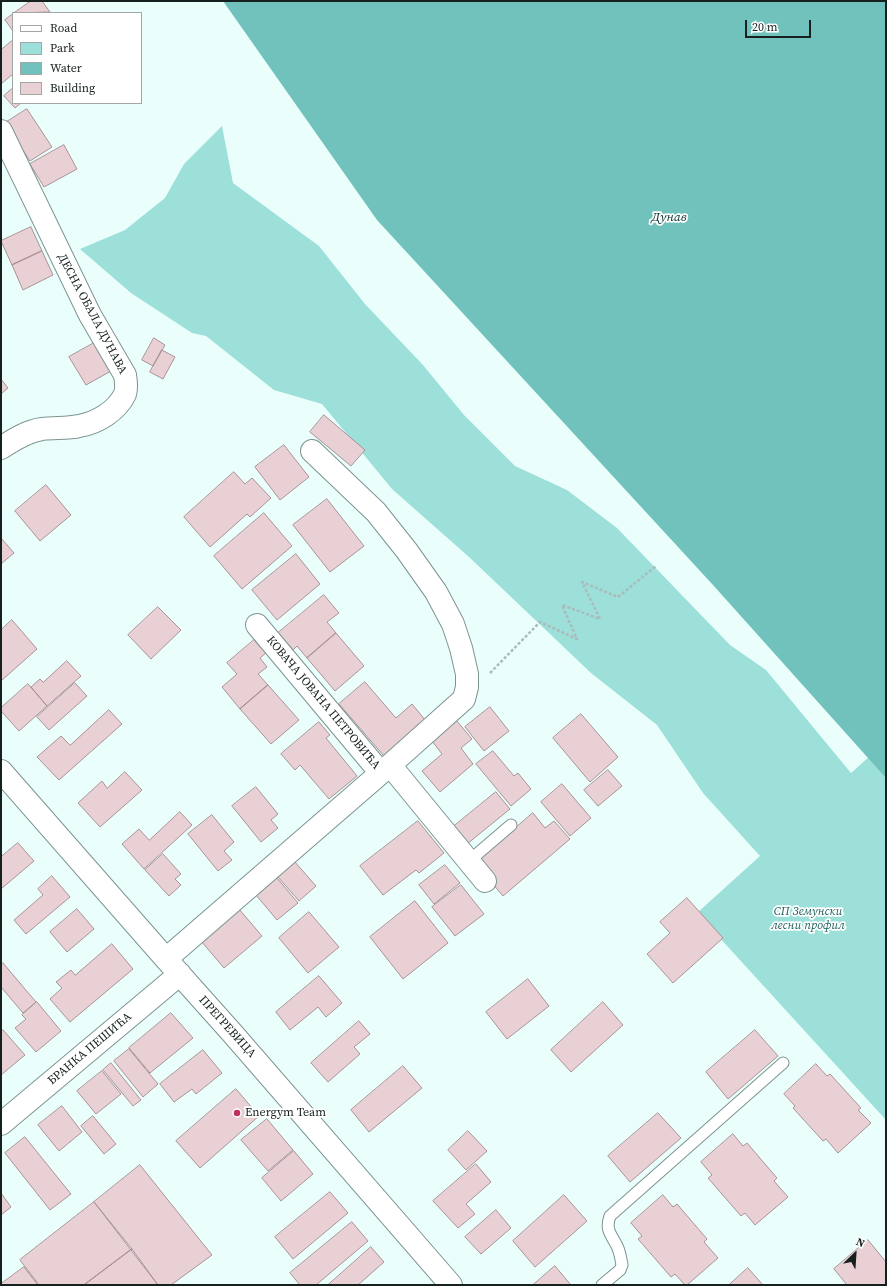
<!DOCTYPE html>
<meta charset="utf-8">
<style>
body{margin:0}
#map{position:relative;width:887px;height:1286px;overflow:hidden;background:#eafffc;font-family:"Source Serif 4",serif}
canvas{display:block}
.frame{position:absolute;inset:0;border:2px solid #16201f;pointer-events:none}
.legend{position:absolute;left:12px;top:12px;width:130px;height:92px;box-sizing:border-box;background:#fff;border:1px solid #a2a6a5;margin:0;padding:5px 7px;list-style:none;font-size:12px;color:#16201f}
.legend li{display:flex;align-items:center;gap:8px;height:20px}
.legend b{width:20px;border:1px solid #a2a6a5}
.north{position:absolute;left:835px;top:1234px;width:40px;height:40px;-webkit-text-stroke:3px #fff;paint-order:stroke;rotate:25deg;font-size:11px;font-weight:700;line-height:16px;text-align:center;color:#16201f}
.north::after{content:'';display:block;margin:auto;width:14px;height:18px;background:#16201f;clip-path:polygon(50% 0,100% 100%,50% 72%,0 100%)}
.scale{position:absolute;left:745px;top:20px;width:66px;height:18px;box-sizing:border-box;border:2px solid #16201f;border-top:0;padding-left:5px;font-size:12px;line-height:14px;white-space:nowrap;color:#16201f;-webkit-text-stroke:3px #fff;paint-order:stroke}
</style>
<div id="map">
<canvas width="887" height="1286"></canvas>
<div class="frame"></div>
<ul class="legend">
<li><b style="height:5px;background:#fff"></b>Road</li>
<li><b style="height:11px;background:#9de0da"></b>Park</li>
<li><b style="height:11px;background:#71c2bc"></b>Water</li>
<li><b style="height:11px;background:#e9d0d4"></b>Building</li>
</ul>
<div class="north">N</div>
<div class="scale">20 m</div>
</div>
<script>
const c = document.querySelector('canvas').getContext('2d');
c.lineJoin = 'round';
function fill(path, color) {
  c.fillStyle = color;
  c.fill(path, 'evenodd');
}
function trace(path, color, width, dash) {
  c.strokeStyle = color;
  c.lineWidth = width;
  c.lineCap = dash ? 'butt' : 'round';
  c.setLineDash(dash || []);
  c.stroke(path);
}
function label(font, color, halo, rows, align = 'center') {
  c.font = font + ' "Source Serif 4",serif';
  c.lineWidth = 3.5;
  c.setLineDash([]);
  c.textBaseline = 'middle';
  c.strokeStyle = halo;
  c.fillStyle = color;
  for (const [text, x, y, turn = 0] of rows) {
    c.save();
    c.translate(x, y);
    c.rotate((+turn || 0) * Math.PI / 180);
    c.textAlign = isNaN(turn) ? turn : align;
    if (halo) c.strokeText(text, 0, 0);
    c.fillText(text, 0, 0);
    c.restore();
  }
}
fill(new Path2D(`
 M222 126 233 183 319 246 365 304 423 365 464 415 515 466 567 490 617 528 730 645 766 670 851 773 871 755 886 773V1120L697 913 760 856 703 793 657 725 591 673 469 557 392 489 322 404 274 390 206 336 192 333 131 293 80 249 125 230 165 198 184 164Z`), '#9de0da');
fill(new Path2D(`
 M223 1H886V778L713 585 377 220Z`), '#71c2bc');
const building = new Path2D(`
 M31 1H42L50 12 14 13Z
 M13 14V31L5 20Z
 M13 40V74L1 84V50Z
 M13 88V103H21L15 108 4 96Z
 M27 109 52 147 30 161 5 123Z
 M64 145 77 169 44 187 30 164Z
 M31 227 42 251 12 265 1 241Z
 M42 251 53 275 23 290 12 265Z
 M154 338 165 345 153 366 142 360Z
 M94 343 111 371 86 385 69 357Z
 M162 350 175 357 163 379 150 372Z
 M1 379 8 388 1 394Z
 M324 415 365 450 351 466 310 432Z
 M284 445 309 477 280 500 255 467Z
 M234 472 245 484 252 478 271 498 250 517 247 514 210 547 184 517Z
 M46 485 71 515 40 541 15 511Z
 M327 499 364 546 330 572 293 525Z
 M264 513 292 546 242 589 214 556Z
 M1 538 14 553 1 564Z
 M296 554 320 584 277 620 252 590Z
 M324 595 339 613 327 622 336 633 307 658 297 646 293 650 278 633Z
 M158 607 181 630 151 659 128 635Z
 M12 620 37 649 1 681V630Z
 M336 633 364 666 335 691 307 658Z
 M254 640 266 653 260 658 267 667 258 674 268 685 240 709 222 687 237 674 227 663Z
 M67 661 81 676 47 706 31 687 40 679 43 682Z
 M365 682 396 718 412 704 426 721 384 756 339 704Z
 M75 683 87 696 49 730 37 717Z
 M28 684 47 706 19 731 1 711V708Z
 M268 685 299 720 271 744 240 709Z
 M490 707 509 731 484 751 465 727Z
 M109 710 122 724 59 780 37 757 61 736 70 745Z
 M581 714 618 757 590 782 553 738Z
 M456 720 472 739 461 748 473 764 440 792 422 771 442 754 432 741Z
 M319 722 330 735 326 738 357 776 329 799 300 765 295 770 281 754Z
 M493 751 514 776 518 773 531 789 511 806 476 764Z
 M608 770 622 786 598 806 584 790Z
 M125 772 142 790 100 827 78 803 102 781 107 788Z
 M562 784 591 818 570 836 541 802Z
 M256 787 278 814 271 820 278 828 261 842 232 806Z
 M496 792 510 809 467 844 453 827Z
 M180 812 192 825 144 869 122 844 139 829 149 840Z
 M533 813 545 828 554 821 570 839 503 896 475 863Z
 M212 815 234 842 224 851 232 860 218 871 188 834Z
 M418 821 444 853 419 873 416 870 383 895 360 866Z
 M18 843 34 861 1 889V857Z
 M163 854 181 874 175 879 181 885 169 896 145 870Z
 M295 862 316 886 299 901 278 877Z
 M445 865 460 883 434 904 419 885Z
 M52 876 70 897 26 934 14 920 43 895 38 889Z
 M277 878 298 903 277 920 256 895Z
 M461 885 484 914 455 936 432 907Z
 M687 898 723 938 673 983 647 954 670 933 660 922Z
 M415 901 448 943 403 979 370 937Z
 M77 909 94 929 67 952 50 932Z
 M239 909 262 936 224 968 201 941Z
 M309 912 339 947 308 973 279 938Z
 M112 944 133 969 70 1022 50 999 62 988 56 982 71 970 75 975Z
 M3 963 36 1002 23 1013 1 987V965Z
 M319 976 342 1003 326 1017 318 1007 290 1030 276 1012Z
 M528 979 549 1006 507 1039 486 1012Z
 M37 1002 61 1031 36 1052 15 1028 26 1019 22 1015Z
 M603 1002 623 1025 571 1072 551 1050Z
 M171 1013 193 1038 150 1073 129 1048Z
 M359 1021 370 1034 354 1047 360 1054 328 1082 311 1063Z
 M3 1030 25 1055 1 1075V1032Z
 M755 1030 778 1056 728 1099 706 1072Z
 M129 1049 158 1084 143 1097 114 1061Z
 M203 1050 222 1073 196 1094 192 1089 174 1102 160 1084Z
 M111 1063 141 1100 133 1106 103 1070Z
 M816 1064 827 1076 830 1074 861 1108 858 1110 871 1123 838 1153 826 1139 823 1141 793 1108 795 1106 784 1094Z
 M403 1066 422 1088 369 1132 351 1110Z
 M102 1071 121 1094 96 1114 77 1091Z
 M236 1089 259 1116 200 1168 176 1141Z
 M62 1106 82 1132 59 1151 38 1125Z
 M658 1113 681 1138 630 1182 608 1156Z
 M93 1116 116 1144 104 1154 81 1126Z
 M267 1119 293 1150 268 1171 241 1140Z
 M468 1131 487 1151 466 1170 448 1150Z
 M733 1134 743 1146 747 1143 777 1178 774 1181 788 1197 755 1225 745 1213 741 1216 708 1178 712 1175 701 1162Z
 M25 1137 71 1194 50 1210 5 1153Z
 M294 1151 313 1174 281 1201 262 1178Z
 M476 1164 491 1182 466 1204 475 1214 458 1228 433 1201Z
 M140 1165 212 1255 171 1285H158L94 1202Z
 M330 1192 348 1213 293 1259 275 1237Z
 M1 1193 11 1207 1 1215Z
 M564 1195 587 1221 535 1267 513 1241Z
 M663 1195 673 1207 677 1204 707 1239 704 1242 718 1258 687 1285H685L675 1274 671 1277 638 1239 642 1236 631 1223Z
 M94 1202 132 1249 84 1285H39L20 1260Z
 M496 1210 511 1228 481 1254 465 1237Z
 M352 1222 368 1241 316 1285H300L290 1273Z
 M868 1240 886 1262V1285H847L834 1269Z
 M371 1247 384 1262 358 1285H328Z
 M132 1249 158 1285H84Z
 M555 1266 571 1285H533Z
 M24 1267 38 1285H1V1284Z
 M748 1268 763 1285H729Z`);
fill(building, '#e9d0d4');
trace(building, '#a99295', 1);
const service = new Path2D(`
 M469 861 511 825
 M602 1285 620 1270 622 1265C621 1259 620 1252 617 1246 611 1234 605 1230 610 1216L783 1063`);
const minor = new Path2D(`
 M1 131 90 315 125 375C126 381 127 388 125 394 117 411 97 423 79 426 67 429 54 427 42 429 27 431 13 440 1 448
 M257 625 380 772
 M390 765 485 881
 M1 771 166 959 233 1034 451 1285
 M166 959 390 765 464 699 467 687V674L461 648 453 624 436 592 407 551 376 512 312 451
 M1 1124 180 974`);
trace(service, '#7c9492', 13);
trace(minor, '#7c9492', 24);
trace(new Path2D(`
 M490 673 540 622 577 639 562 605 600 619 582 582 618 597 656 566`), '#aabcb9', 2.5, [3, 2]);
trace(service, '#fff', 11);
trace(minor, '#fff', 22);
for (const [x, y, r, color] of [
 [237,1113,4,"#bf315d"]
]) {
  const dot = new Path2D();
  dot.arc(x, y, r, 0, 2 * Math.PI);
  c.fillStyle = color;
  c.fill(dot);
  trace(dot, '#fff', 1.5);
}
label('12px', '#16201f', '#fff', [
 ["ДЕСНА ОБАЛА ДУНАВА",92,314,62],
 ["КОВАЧА ЈОВАНА ПЕТРОВИЋА",323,703,50],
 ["ПРЕГРЕВИЦА",227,1027,48],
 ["БРАНКА ПЕШИЋА",90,1049,-40]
]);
label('italic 12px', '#1b5f5b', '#fff', [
 ["СП Земунски",808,912],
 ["лесни профил",808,926]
]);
label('12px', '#16201f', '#fff', [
 ["Energym Team",245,1113]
], 'left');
label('italic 13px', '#07312e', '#fff', [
 ["Дунав",669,218]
]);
</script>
